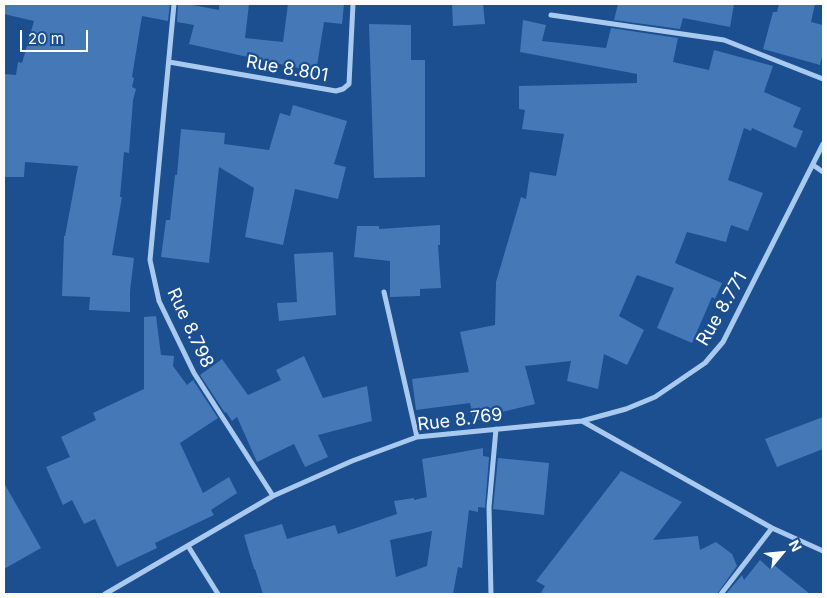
<!DOCTYPE html>
<style>
body{margin:0}
#map{position:relative;width:827px;height:598px;overflow:hidden;background:#1b4f8f;font-family:Inter,sans-serif}
canvas{display:block}
.frame{position:absolute;inset:0;border:5px solid #fff;pointer-events:none}
.north{position:absolute;left:757px;top:528px;width:50px;height:50px;-webkit-text-stroke:4px #1b4f8f;paint-order:stroke;rotate:62deg;font-size:14px;font-weight:700;line-height:20px;text-align:center;color:#fff}
.north::after{content:'';display:block;margin:auto;width:18px;height:22px;background:#fff;clip-path:polygon(50% 0,100% 100%,50% 72%,0 100%)}
.scale{position:absolute;left:20px;top:30px;width:68px;height:22px;box-sizing:border-box;border:2px solid #fff;border-top:0;padding-left:6px;font-size:15px;line-height:18px;white-space:nowrap;color:#fff;-webkit-text-stroke:4px #1b4f8f;paint-order:stroke}
</style>
<div id="map">
<canvas width="827" height="598"></canvas>
<div class="frame"></div>
<div class="north">N</div>
<div class="scale">20 m</div>
</div>
<script>
const c = document.querySelector('canvas').getContext('2d');
c.lineJoin = 'round';
function fill(path, color) {
  c.fillStyle = color;
  c.fill(path, 'evenodd');
}
function trace(path, color, width, dash) {
  c.strokeStyle = color;
  c.lineWidth = width;
  c.lineCap = dash ? 'butt' : 'round';
  c.setLineDash(dash || []);
  c.stroke(path);
}
function label(font, color, halo, rows, align = 'center') {
  c.font = font + ' Inter,sans-serif';
  c.lineWidth = 4.5;
  c.setLineDash([]);
  c.textBaseline = 'middle';
  c.strokeStyle = halo;
  c.fillStyle = color;
  for (const [text, x, y, turn = 0] of rows) {
    c.save();
    c.translate(x, y);
    c.rotate((+turn || 0) * Math.PI / 180);
    c.textAlign = isNaN(turn) ? turn : align;
    if (halo) c.strokeText(text, 0, 0);
    c.fillText(text, 0, 0);
    c.restore();
  }
}
fill(new Path2D(`
 M4 4H170L168 21 142 16 132 77 134 78 132 87 136 89 133 100 129 153 124 152 120 197H122L112 255 134 258 130 291V312L89 310 90 297 62 296 64 236H65L78 166 25 162 24 177H4V74L16 75 18 62 22 63 34 21 4 14Z
 M178 4H187L219 10V4H249L245 38 283 42 288 4H344L342 24 324 22 316 72 189 44 194 25 177 22Z
 M452 4H483L485 24 453 26Z
 M618 4H734L730 27 683 18 680 29 614 20Z
 M779 4H815L811 22 823 25V52L820 65 763 49 773 12H777Z
 M523 20 546 25 542 41 606 48 611 28 678 38 673 62 709 70 714 50 773 66 764 92 801 108 793 127 803 131 796 148 752 128 751 131 744 128 728 180 763 193 748 231 731 225 726 242 687 232 675 263 722 283 715 299 712 297 692 343 657 328 674 288 637 275 619 316 644 330 627 365 604 354 598 389 567 381 571 361 525 366 535 404 498 413 499 416 474 421 470 403 416 410 412 379 469 372 460 332 495 325 496 282 521 197 526 199 530 172 556 176 564 134 522 129 525 110 519 109V86L637 83V74L520 52Z
 M369 24 411 25V60H425V177L374 178Z
 M293 105 347 121 334 164 346 167 338 199 295 189 283 245 245 237 254 188 219 167 209 263 161 257 166 220H170L175 175H177L181 129 225 133 224 144 269 150 280 113 290 116Z
 M440 225V245H438L441 288 420 289V296L390 297V261L354 257 357 226H379V229Z
 M333 252 336 315 279 321 277 303 297 302 294 254Z
 M156 316 161 355 174 356 173 366 187 385 193 380 218 418 180 443 203 493 229 477 237 493 211 510 214 515 155 543 157 548 117 567 95 519 84 524 72 500 63 505 46 467 70 457 61 437 96 420 93 413 144 389V317Z
 M304 356 323 398 367 386 372 421 318 435 328 457 305 467 294 444 257 462 237 417 232 421 226 412 225 413 200 375 222 359 248 395 281 380 276 370Z
 M823 417V449L777 467 765 439Z
 M483 448V456L489 457 485 508 478 507V512L469 510 462 568 458 567 453 594H263L255 569H254L244 535 282 524 287 539 335 525 338 534 397 514 394 501 414 498V500L427 497 422 459ZM432 531 427 566 396 577 390 540Z
 M498 458 549 463 544 515 493 509Z
 M621 471 682 502 653 540 698 536 700 550 716 542 732 554 737 566 717 594H540L545 586 536 581Z
 M4 483 41 548 4 569Z
 M760 560 770 569 774 565 810 594H726L742 575 744 580Z`), '#4478b7');
trace(new Path2D(`
 M174 4 150 260 159 301 194 373 273 496
 M551 15 724 40 823 79
 M169 62 336 91 343 89 349 84 353 4
 M813 165 823 172
 M384 292 417 437
 M582 421 626 409 655 397 705 363 723 342 823 144
 M188 546 218 594
 M105 594 273 496 352 461 417 437 582 421 772 528 823 551
 M491 594 489 507 496 429
 M721 594 772 528`), '#a9c9ee', 5);
label('18px', '#fff', '#1b4f8f', [
 ["Rue 8.801",287,69,10],
 ["Rue 8.771",722,309,-60],
 ["Rue 8.798",190,328,65],
 ["Rue 8.769",460,420,-7]
]);
</script>
